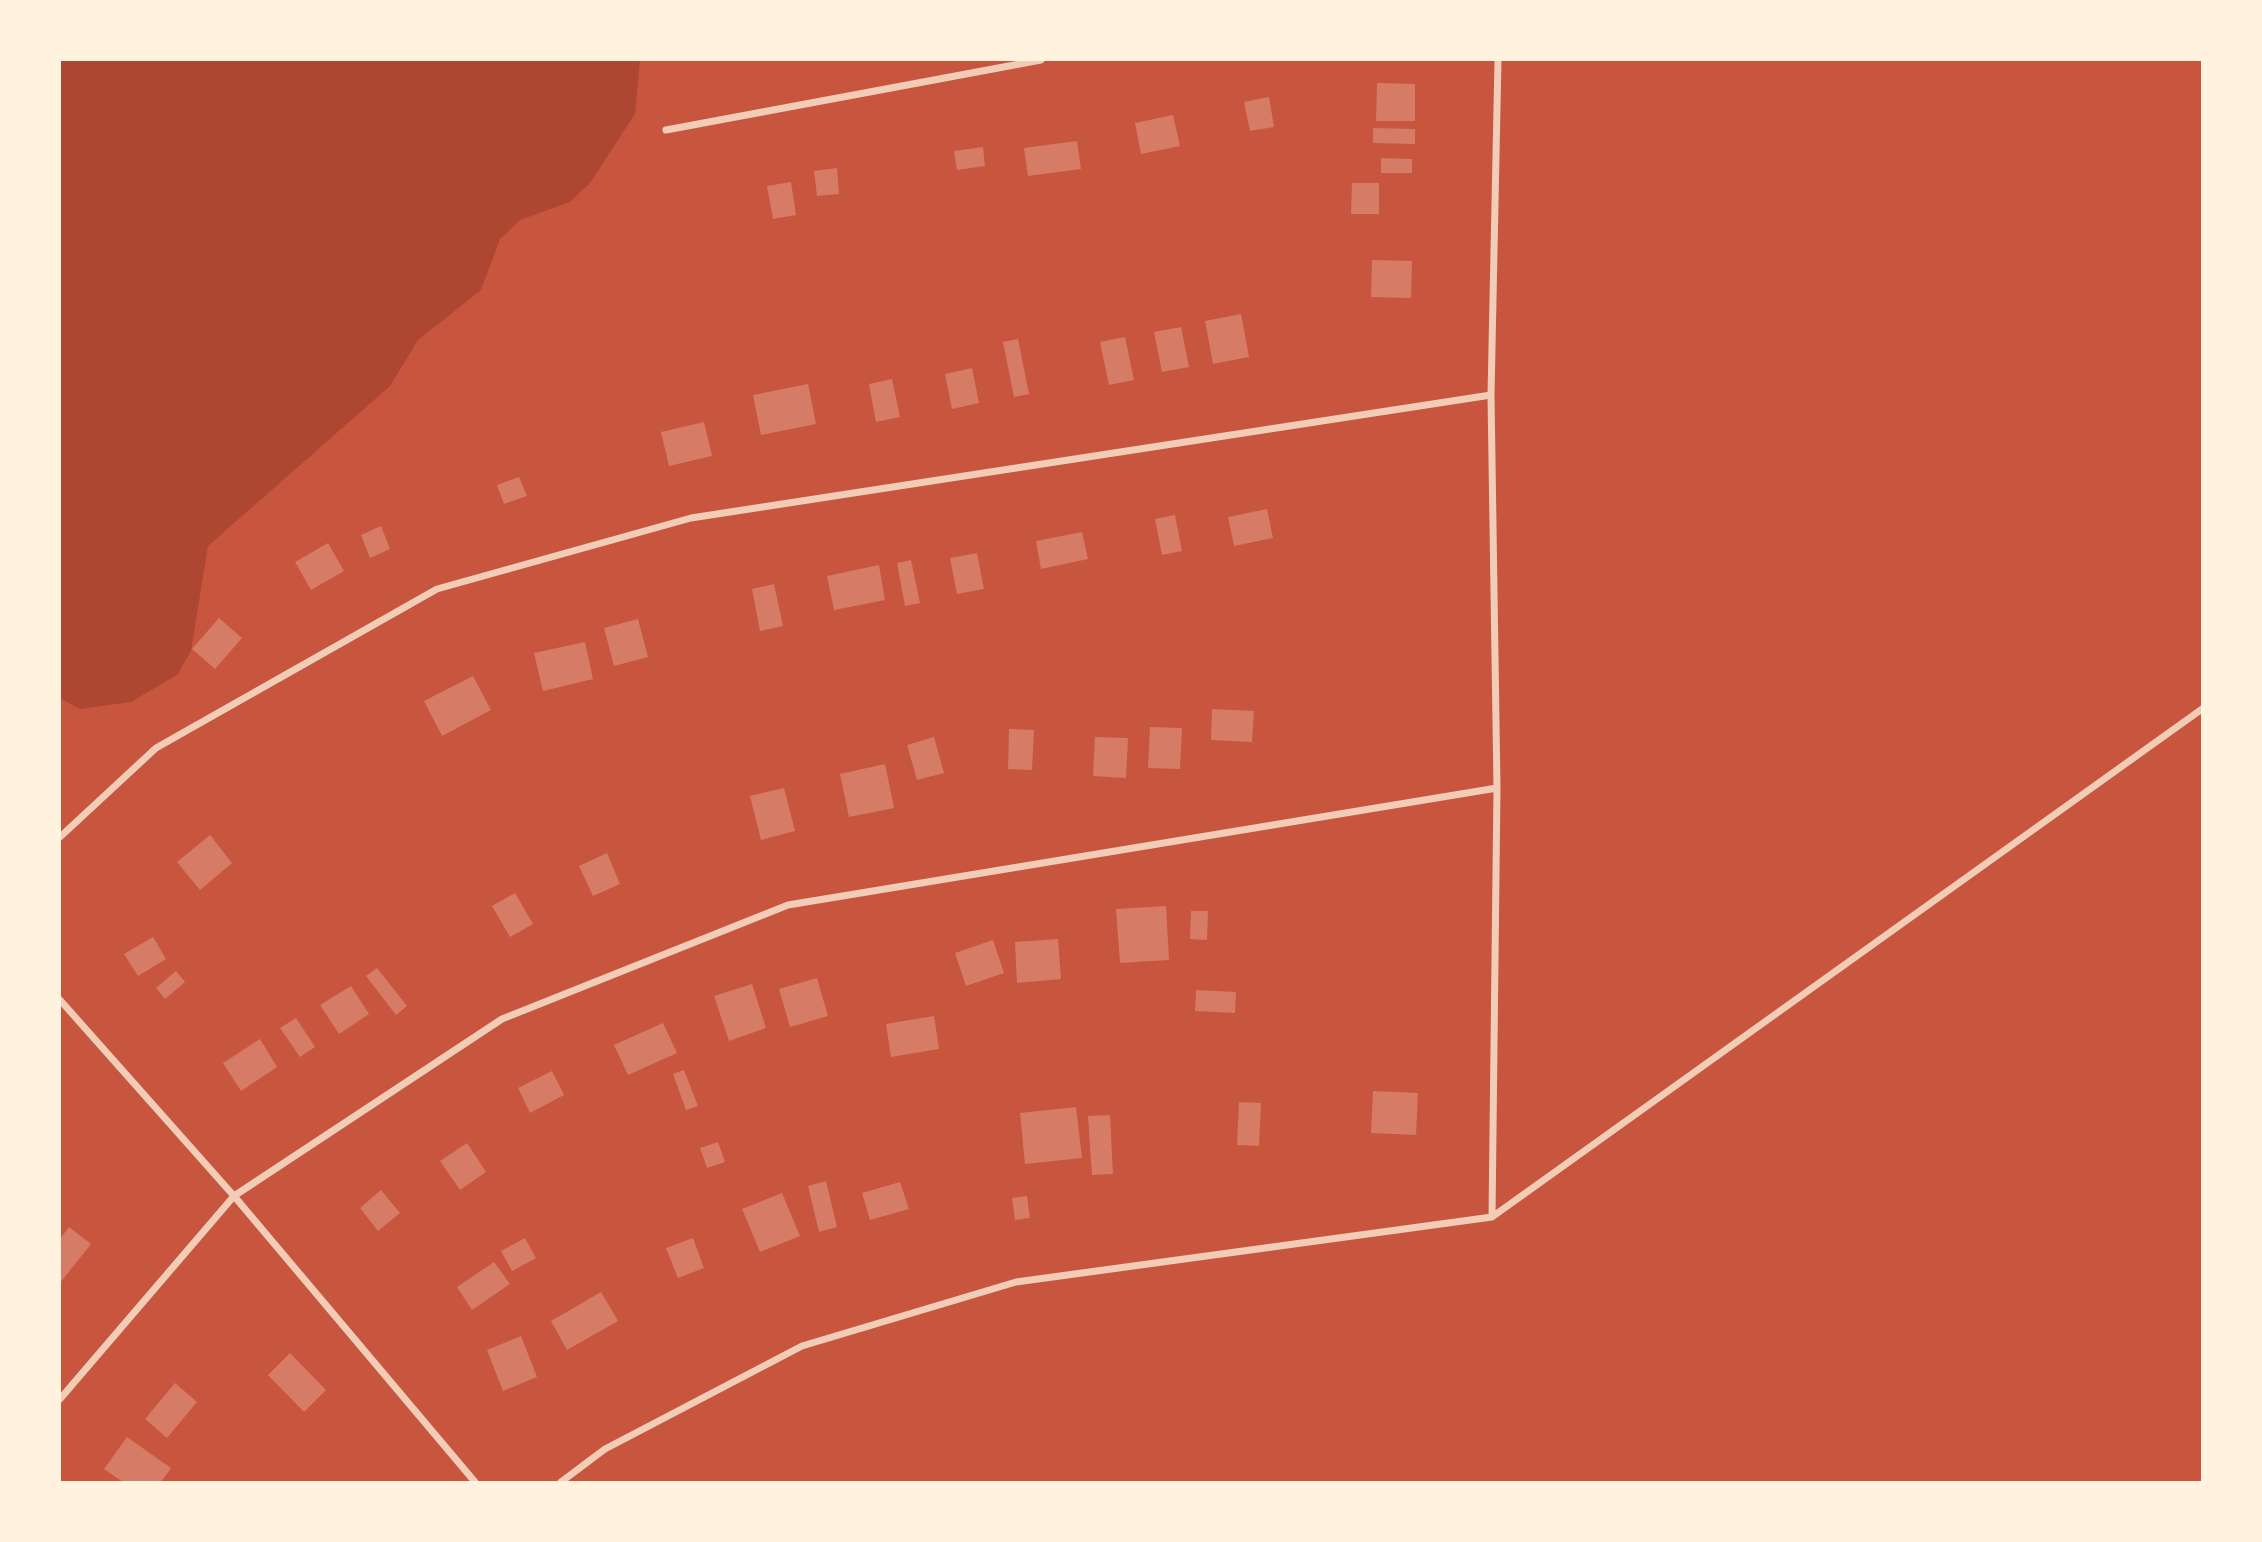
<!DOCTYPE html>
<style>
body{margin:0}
#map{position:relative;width:2262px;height:1542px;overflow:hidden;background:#c8553d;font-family:Lato,sans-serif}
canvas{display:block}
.frame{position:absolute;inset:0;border:61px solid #fff3e0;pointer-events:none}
</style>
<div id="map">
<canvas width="2262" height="1542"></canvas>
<div class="frame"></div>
</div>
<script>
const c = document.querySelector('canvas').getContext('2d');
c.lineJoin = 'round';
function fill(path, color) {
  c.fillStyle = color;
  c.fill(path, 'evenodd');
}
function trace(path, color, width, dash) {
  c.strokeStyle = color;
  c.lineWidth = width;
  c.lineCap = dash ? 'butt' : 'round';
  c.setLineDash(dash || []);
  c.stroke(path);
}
fill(new Path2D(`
 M60 60H640L635 114 590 183 570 202 520 220 500 239 481 290 418 340 390 386 208 546 191 651 177 675 131 702 80 709 60 698Z`), '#ae4732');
fill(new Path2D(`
 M1377 83 1415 84V121H1376Z
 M1269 97 1274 127 1250 131 1244 102Z
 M1173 115 1180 146 1141 154 1135 123Z
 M1373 128 1415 129V144L1373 143Z
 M1077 141 1081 169 1028 176 1024 148Z
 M983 147 985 166 957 170 954 151Z
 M1381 158 1412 159V173H1381Z
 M837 168 839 194 817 196 814 171Z
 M791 182 796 215 773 219 767 186Z
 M1352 183H1379V214H1351Z
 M1372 260 1412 261 1411 298 1371 297Z
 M1241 314 1249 357 1213 364 1205 321Z
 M1181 327 1189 367 1162 372 1154 332Z
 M1125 337 1134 380 1109 385 1100 342Z
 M1018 339 1029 394 1014 397 1003 342Z
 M972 368 979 403 952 409 945 374Z
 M892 379 900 417 876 422 869 384Z
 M808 384 816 424 761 435 753 395Z
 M704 422 712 456 669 466 661 432Z
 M519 477 527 496 504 504 497 485Z
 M1267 509 1273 538 1234 546 1228 517Z
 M1175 515 1182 551 1162 555 1155 519Z
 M381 526 390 549 370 558 361 535Z
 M1082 532 1088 559 1041 569 1036 541Z
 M328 543 344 571 311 590 295 562Z
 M977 553 984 589 957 594 950 558Z
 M911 560 920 603 905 606 897 563Z
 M879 565 885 600 834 610 827 576Z
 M774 584 783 626 760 631 752 589Z
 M219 618 242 638 215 669 192 649Z
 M638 619 648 657 614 666 604 628Z
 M585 642 593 679 543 691 534 653Z
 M473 676 491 710 442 736 424 701Z
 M1212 709 1254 711 1252 742 1211 740Z
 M1150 727 1182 728 1180 769 1148 768Z
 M1009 729 1034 730 1032 770 1008 769Z
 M934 737 944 773 917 780 907 745Z
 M1095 737 1128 738 1126 778 1093 776Z
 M885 764 894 808 849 817 840 774Z
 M784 788 795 831 761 840 750 796Z
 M210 835 232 863 200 890 177 862Z
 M607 853 620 884 593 896 579 866Z
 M515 893 533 924 510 937 492 906Z
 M1166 906 1169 960 1120 963 1116 909Z
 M1191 911H1208L1207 940 1190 939Z
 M153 937 166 959 138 976 124 954Z
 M1058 939 1061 979 1017 983 1015 942Z
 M993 940 1004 973 966 986 955 953Z
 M377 968 407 1006 396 1015 366 976Z
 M176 971 185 982 165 999 156 988Z
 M817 978 828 1016 790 1027 779 989Z
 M752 984 766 1028 729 1041 714 996Z
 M351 986 369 1014 339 1034 320 1005Z
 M1196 990 1236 992 1235 1013 1195 1011Z
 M934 1016 939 1049 891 1057 886 1024Z
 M296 1018 315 1047 300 1057 280 1028Z
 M663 1023 677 1053 628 1075 614 1045Z
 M260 1039 277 1067 241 1091 223 1063Z
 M684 1070 698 1106 686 1110 673 1074Z
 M552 1071 564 1095 530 1113 518 1088Z
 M1373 1091 1418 1093 1416 1135 1371 1133Z
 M1239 1102 1261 1103 1259 1146 1237 1145Z
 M1076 1107 1082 1158 1025 1164 1020 1113Z
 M1110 1115 1113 1174 1092 1175 1088 1116Z
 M718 1142 725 1162 707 1168 700 1148Z
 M467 1143 486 1172 460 1190 440 1161Z
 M826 1181 837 1227 819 1232 808 1186Z
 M900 1182 909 1209 870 1220 862 1193Z
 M381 1190 400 1213 378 1231 360 1208Z
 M782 1193 800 1236 760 1252 742 1209Z
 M1027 1196 1030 1218 1015 1220 1012 1198Z
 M69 1227 91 1244 60 1283V1239Z
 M525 1238 536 1258 512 1271 501 1251Z
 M693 1238 704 1268 678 1278 666 1248Z
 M494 1262 510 1284 472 1310 457 1287Z
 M601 1292 618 1321 567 1350 551 1321Z
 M521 1336 537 1377 503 1391 487 1350Z
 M290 1353 326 1390 304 1412 268 1375Z
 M175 1383 197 1402 167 1438 145 1419Z
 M127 1437 171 1468 161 1482H123L104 1469Z`), '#d67c66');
trace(new Path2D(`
 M666 130 1041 60
 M60 837 156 748 437 589 691 518 1491 395
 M60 1000 234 1196 475 1482
 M1492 1217 1497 788 1491 395 1498 60
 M60 1399 234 1196 502 1019 788 905 1497 788
 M561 1482 605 1449 802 1346 1016 1282 1492 1217 2202 709`), '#f1ccb7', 7);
</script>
